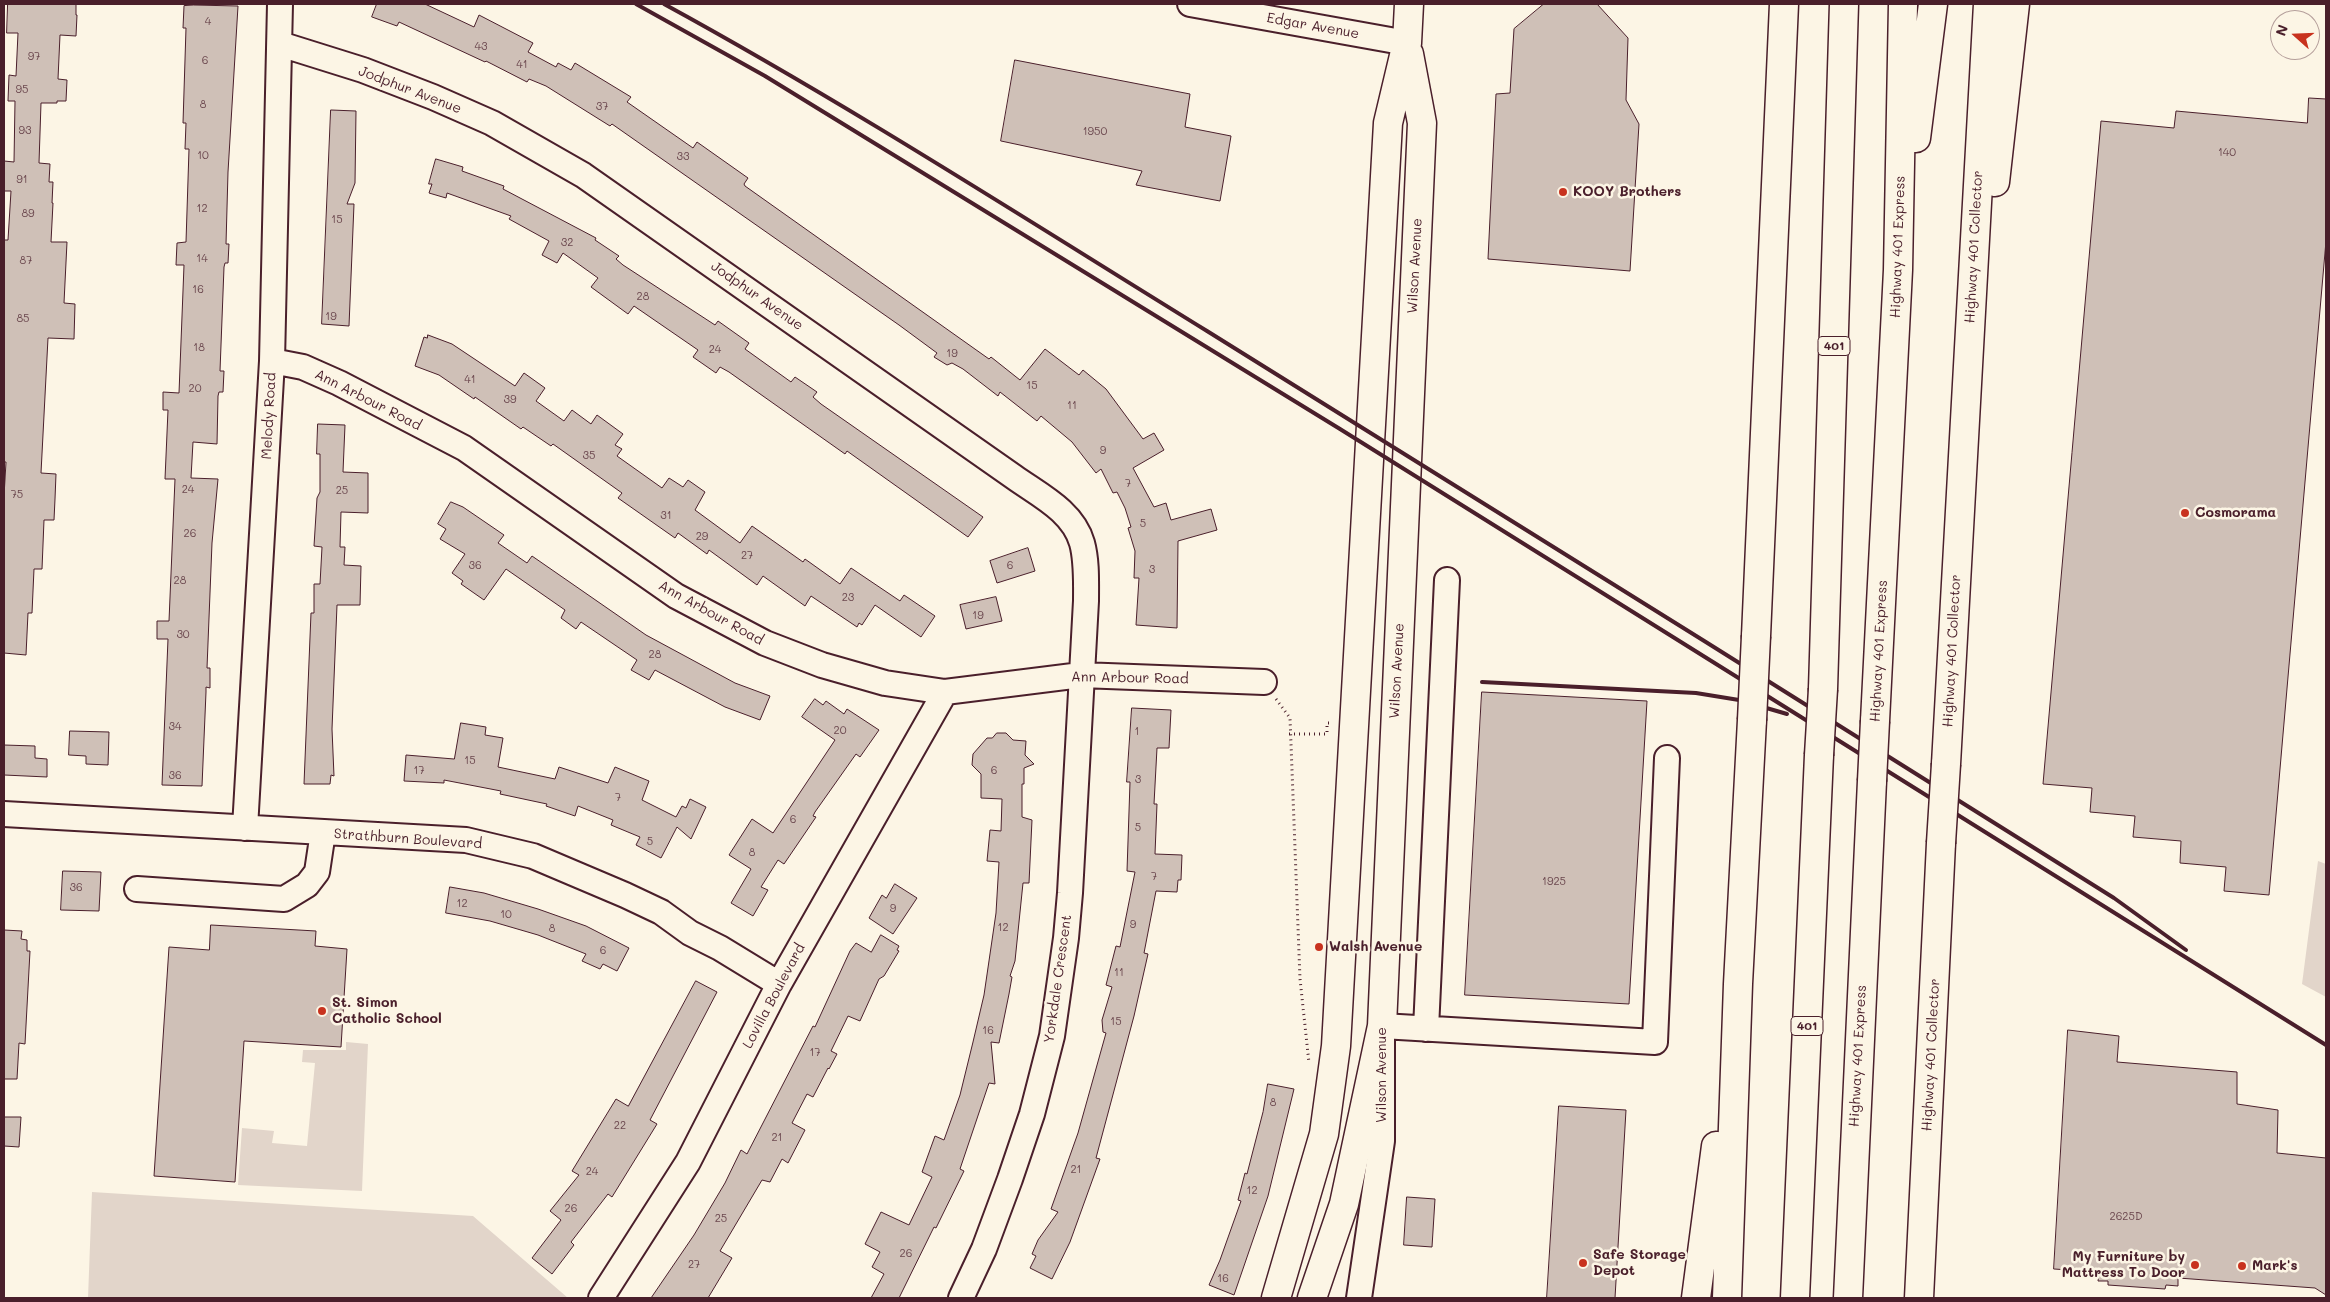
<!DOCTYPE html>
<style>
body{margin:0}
#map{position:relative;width:2330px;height:1302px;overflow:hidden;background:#fcf5e5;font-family:Mali,sans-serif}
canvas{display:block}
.frame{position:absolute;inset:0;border:5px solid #4a1f2b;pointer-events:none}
.north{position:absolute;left:2270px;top:10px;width:50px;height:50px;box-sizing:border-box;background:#fcf5e5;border:1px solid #b59f9b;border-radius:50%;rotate:290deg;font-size:14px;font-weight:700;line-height:20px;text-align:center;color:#4a1f2b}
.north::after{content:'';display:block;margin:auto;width:18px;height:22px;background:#c8321e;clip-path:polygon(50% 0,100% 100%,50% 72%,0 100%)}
</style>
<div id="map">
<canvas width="2330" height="1302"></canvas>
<div class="frame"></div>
<div class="north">N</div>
</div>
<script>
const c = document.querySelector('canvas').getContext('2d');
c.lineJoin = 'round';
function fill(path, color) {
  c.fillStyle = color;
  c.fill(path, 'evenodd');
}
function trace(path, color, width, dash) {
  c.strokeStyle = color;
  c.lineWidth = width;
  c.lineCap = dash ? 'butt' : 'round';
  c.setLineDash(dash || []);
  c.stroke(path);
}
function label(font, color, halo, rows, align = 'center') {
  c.font = font + ' Mali,sans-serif';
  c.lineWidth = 5;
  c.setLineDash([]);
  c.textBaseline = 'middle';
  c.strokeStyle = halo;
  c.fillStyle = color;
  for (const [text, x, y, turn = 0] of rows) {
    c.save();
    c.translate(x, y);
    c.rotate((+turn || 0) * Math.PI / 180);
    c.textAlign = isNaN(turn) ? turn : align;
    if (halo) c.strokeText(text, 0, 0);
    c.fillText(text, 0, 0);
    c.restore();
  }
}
fill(new Path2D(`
 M2318 861 2326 864V997L2302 984Z
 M346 1042 368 1044 362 1191 238 1185 242 1128 274 1131 272 1143 307 1146 315 1063 302 1062 303 1050H346Z
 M92 1192 473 1216 568 1298H88Z`), '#e2d5ca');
const building = new Path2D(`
 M8 4H76V15H77L76 36 60 35 58 79 67 80 66 101H57V103H41L39 163 50 164 49 182H53L52 203H53L51 242H67L64 303 75 304 74 339 48 338 41 473 56 474 55 499 54 520H44L42 569H34L32 613H28L26 655 4 653V496L6 462H4V240H8L11 191H4V161L14 162 15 101H8L9 75 16 76 18 33H7Z
 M377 4H425L474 27 479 15 533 43 528 52 556 67 558 63 571 70 575 63 631 97 627 102 693 148 697 142 748 178 744 184 745 186 989 359 991 357 1020 380 1045 349 1079 375 1083 370 1106 389 1143 439 1154 433 1164 450 1133 468 1154 507 1166 503 1171 520 1211 509 1217 530 1178 541 1177 628 1136 625 1139 578H1134L1135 551 1128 528 1131 527 1125 508 1117 492 1113 493 1101 469 1096 473 1072 442 1041 416 1037 421 1000 392 998 396 963 369 952 363 947 365 934 357 937 353 899 325 612 124 610 126 546 86 529 79 527 82 486 61 485 62 399 22 397 26 372 17Z
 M1544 4H1597L1628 38 1626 100 1639 124 1630 271 1488 259 1496 94 1510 93 1514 29Z
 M194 5 238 6 228 172 226 244H229L228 263H225L224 267 220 371H224L223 392H219L218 396 217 444 193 442 191 478 218 479 212 543 207 668H210V688L206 687V692L202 786 162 785 168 639H157V621H169L175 479H165L168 410H163V392L179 393 184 265H176L177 243 186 242 189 149H185L186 123H183L186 28H183L184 6Z
 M1015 60 1190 94 1185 127 1231 136 1220 201 1136 185 1142 171 1001 141Z
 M2309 98 2326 99V241L2269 895 2224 891 2226 867 2180 863 2181 841 2133 837 2135 816 2090 812 2092 788 2043 784 2101 121 2174 128 2176 111 2307 123Z
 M331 110 356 111 355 183 347 204H354L349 326 322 324Z
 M436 159 463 167 462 171 504 186 503 189 596 238 595 240 619 256 616 259 623 265 715 325 718 321 749 343 745 349 791 382 795 377 817 392 813 397 821 404 983 517 968 537 847 451 845 454 729 372 720 367 716 373 693 357 698 350 634 306 628 314 591 287 598 278 563 253 557 263 542 255 549 241 509 219 511 216 447 193 446 198 429 193 432 184H429Z
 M428 335 452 344 515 386 524 373 545 388 536 401 564 421 572 410 591 424 597 415 623 434 615 445 622 449 617 456 662 488 669 478 683 487 688 480 705 492 695 510 740 543 752 526 803 562 805 559 840 584 851 568 900 601 904 595 935 616 921 637 875 605 862 625 859 623 857 627 811 596 805 606 763 576 757 585 709 550 707 554 678 533 675 538 618 498 622 493 553 444 551 446 523 427 521 429 475 397 474 399 439 375 415 366 424 337 427 338Z
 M318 424 345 425 343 472 368 473V513L341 512 340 547H345L344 565 361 566 360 605H337L332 729 334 776 331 775 330 784H304L311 613H314V584H320L322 547 314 546 317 498 320 492V454H317Z
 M451 502 463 507 504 535 498 543 527 563 532 556 646 635 735 683 770 696 760 720 725 707 655 670 649 680 631 670 637 660 581 622 576 629 561 618 565 610 506 569 484 600 461 584 463 581 452 573 465 554 440 539 446 529 438 524Z
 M1028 548 1035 571 997 583 990 561Z
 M996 597 1002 621 966 629 960 605Z
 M1482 692 1647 701 1629 1004 1465 995Z
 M815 699 823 705 826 701 844 714 847 709 879 730 860 757 856 754 815 812 813 816 816 817 784 864 778 860 761 887 768 890 753 916 731 903 751 869 729 855 752 819 773 833 835 740 802 717Z
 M1132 708 1171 710 1169 748H1157L1154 804H1157L1155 854 1182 855 1181 880H1178L1177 892 1156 891 1144 953 1148 954 1134 1016 1096 1158 1100 1159 1070 1242 1052 1279 1030 1268 1036 1256 1032 1254 1038 1240 1058 1212 1051 1209 1078 1133 1106 1033 1103 1032 1102 1020 1112 987 1106 985 1116 946 1120 947 1135 872 1127 871 1130 782H1127Z
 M461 723 486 727 485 735 503 738 498 767 555 779 559 767 608 783 615 767 649 781 642 800 676 817 682 806 686 808 690 799 706 807 691 839 677 827 661 858 636 845 640 837 611 825 613 820 578 806 575 816 546 806 547 804 500 794 501 791 444 780V783L404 781 406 755 454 759Z
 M70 731 109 732 108 765 86 764V756L69 755Z
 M997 733H1006L1013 740 1026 741 1025 755 1034 764 1024 768V784H1022V817L1032 820 1029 883H1023L1015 961 1010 976 1012 977 1009 994 999 1043 991 1042 995 1084 989 1083 960 1169 964 1171 936 1228 934 1227 899 1298H871L884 1274 872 1267 880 1252 865 1244 881 1212 909 1225 932 1177 922 1172 935 1136 944 1140 960 1095 973 1042 984 995 996 913 999 862 987 861 990 830 1001 831 1002 799 981 798V774L972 765 973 754 987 738H992Z
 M4 745 35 746V758L47 759V777L4 775Z
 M63 871 101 872 99 911 61 910Z
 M895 884 917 898 893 934 869 918 882 895 886 898Z
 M450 887 484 893 538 909 586 926 629 948 617 971 603 964 600 969 582 961 586 954 538 935 490 921 446 913Z
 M211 925 316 931 315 946 347 949 341 1047 244 1041 235 1182 154 1176 169 947 209 950Z
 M4 930 22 931 21 939 27 940V951H30L25 1044 19 1043 17 1079H4Z
 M881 935 899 946 897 950 899 951 884 976 879 979 860 1021 848 1016 831 1051 837 1054 829 1069 828 1068 813 1097 807 1094 792 1123 805 1130 788 1163 782 1159 770 1182 762 1180 720 1251 732 1258 708 1298H651L694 1235 725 1183 741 1150 747 1154 813 1026 815 1027 850 951 856 943 871 952Z
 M696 981 717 992 650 1120 657 1124 612 1197 608 1194 571 1242 574 1245 552 1274 532 1258 561 1220 550 1211 579 1175 572 1171 616 1099 628 1106Z
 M2068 1030 2119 1036 2117 1062 2237 1072V1104L2278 1110 2277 1153 2326 1158V1295L2315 1288 2178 1278V1286L2166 1285 2165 1289 2108 1285V1281H2098L2099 1272 2054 1269Z
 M1268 1084 1294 1089 1268 1196 1234 1295 1209 1285 1220 1260 1241 1201 1238 1200 1245 1173 1247 1174 1263 1112Z
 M1559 1106 1626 1110 1615 1298H1547Z
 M4 1117H21L19 1147 4 1146Z
 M1407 1197 1435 1199 1432 1247 1404 1245Z`);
fill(building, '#cfc0b7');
trace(building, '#4a1f2b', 1);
const minor = new Path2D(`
 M1190 4 1407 43
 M280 44 363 70 433 97 492 123 583 175 1014 477C1039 495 1073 511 1082 543 1087 561 1086 582 1086 601L1070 893 1066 938 1052 1036 1032 1114 1010 1179 984 1249 961 1298
 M272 361 303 367 339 383 464 448 676 596 765 643 822 665 885 683 945 692 1081 675 1264 682
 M4 814 466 840 533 856 625 895 661 912 690 933 720 948 779 984
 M245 828 272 361 280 4
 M137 889 284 899 307 885 317 872 323 832
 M1426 1029 1447 580
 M601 1298 688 1162 779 984 945 692
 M1359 1298 1382 1141V1026L1655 1042 1667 758`);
const major = new Path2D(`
 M1276 1298 1324 1134 1336 1046 1388 123 1407 43 1409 4
 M1312 1298 1344 1204 1382 1026 1422 123 1409 54`);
const highway = new Path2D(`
 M1916 138 1933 4
 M1995 182 2015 4
 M1756 636 1784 4
 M1823 689 1844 4
 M1875 721 1898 270 1903 4
 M1946 764 1988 4
 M1696 1298 1716 1146
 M1727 1298 1738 984 1752 720
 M1795 1298 1819 755
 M1848 1298 1872 781
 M1919 1298 1941 843`);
trace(minor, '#4a1f2b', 28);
trace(major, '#4a1f2b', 31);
trace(highway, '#4a1f2b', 31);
trace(new Path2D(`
 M1276 699 1290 718 1300 979 1309 1063
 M1289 734H1327V723H1331`), '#4a1f2b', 3, [1, 4]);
trace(minor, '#fcf5e5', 24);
trace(major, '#fcf5e5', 28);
trace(highway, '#fcf5e5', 28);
trace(new Path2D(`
 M636 4 765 76 1340 429 2326 1045
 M664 4C849 105 1027 220 1207 331 1510 518 1812 709 2114 898L2186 950
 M1482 682 1696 693 1739 700 1787 714`), '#4a1f2b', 4);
const highwayBridge = new Path2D(`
 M1752 720 1756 636
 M1819 755 1823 689
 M1872 781 1875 721
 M1941 843 1946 764`);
trace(highwayBridge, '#4a1f2b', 31, []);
trace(highwayBridge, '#fcf5e5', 28);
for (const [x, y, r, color] of [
 [1563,192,5,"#c8321e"],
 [2185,513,5,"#c8321e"],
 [1319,947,5,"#c8321e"],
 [322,1011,5,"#c8321e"],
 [1583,1263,5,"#c8321e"],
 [2195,1265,5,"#c8321e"],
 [2242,1266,5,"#c8321e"]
]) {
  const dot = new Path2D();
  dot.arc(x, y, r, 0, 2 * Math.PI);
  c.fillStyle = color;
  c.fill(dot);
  trace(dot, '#fcf5e5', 2);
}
label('11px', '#6b474e', null, [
 ["4",208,22],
 ["43",481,47],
 ["97",34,57],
 ["6",205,61],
 ["41",522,65],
 ["95",22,90],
 ["8",203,105],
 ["37",602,107],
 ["93",25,131],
 ["1950",1095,132],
 ["140",2227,153],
 ["10",203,156],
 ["33",683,157],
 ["91",22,180],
 ["12",202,209],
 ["89",28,214],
 ["15",337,220],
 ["32",567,243],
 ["14",202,259],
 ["87",26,261],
 ["16",198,290],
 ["28",643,297],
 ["19",331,317],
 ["85",23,319],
 ["18",199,348],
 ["24",715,350],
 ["19",952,354],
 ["41",470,380],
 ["15",1032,386],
 ["20",195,389],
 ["39",510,400],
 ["11",1072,406],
 ["9",1103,451],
 ["35",589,456],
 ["7",1128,484],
 ["24",188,490],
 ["25",342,491],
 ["75",17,495],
 ["31",666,516],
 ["5",1143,524],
 ["26",190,534],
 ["29",702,537],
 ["27",747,556],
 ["36",475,566],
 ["6",1010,566],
 ["3",1152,570],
 ["28",180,581],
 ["23",848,598],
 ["19",978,616],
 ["30",183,635],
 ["28",655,655],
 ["34",175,727],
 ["20",840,731],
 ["1",1137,732],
 ["15",470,761],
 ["17",419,771],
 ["6",994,771],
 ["36",175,776],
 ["3",1138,780],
 ["7",618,798],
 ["6",793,820],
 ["5",1138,828],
 ["5",650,842],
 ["8",752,853],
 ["7",1154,877],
 ["1925",1554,882],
 ["36",76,888],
 ["12",462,904],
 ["9",893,909],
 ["10",506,915],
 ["9",1133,925],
 ["12",1003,928],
 ["8",552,929],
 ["6",603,951],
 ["11",1119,973],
 ["15",1116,1022],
 ["16",988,1031],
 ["17",815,1053],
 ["8",1273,1103],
 ["22",620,1126],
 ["21",777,1138],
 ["21",1076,1170],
 ["24",592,1172],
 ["12",1252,1191],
 ["26",571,1209],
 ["2625D",2126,1217],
 ["25",721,1219],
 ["26",906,1254],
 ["27",694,1265],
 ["16",1223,1279]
]);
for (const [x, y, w] of [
 [1834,346,32],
 [1807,1026,32]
]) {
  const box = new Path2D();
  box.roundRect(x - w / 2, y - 9.5, w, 19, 4);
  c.fillStyle = '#fcf5e5';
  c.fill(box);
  trace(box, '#4a1f2b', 1);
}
label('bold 12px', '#4a1f2b', null, [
 ["401",1834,346],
 ["401",1807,1026]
]);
label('14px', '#4a1f2b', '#fcf5e5', [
 ["Edgar Avenue",1313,26,10],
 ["Jodphur Avenue",410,90,21],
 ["Highway 401 Express",1898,247,-88],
 ["Highway 401 Collector",1974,247,-87],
 ["Wilson Avenue",1415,266,-87],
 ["Jodphur Avenue",757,296,35],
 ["Ann Arbour Road",368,400,27],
 ["Melody Road",269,416,-87],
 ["Ann Arbour Road",711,613,29],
 ["Highway 401 Express",1879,651,-87],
 ["Highway 401 Collector",1952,651,-87],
 ["Wilson Avenue",1397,671,-87],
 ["Ann Arbour Road",1130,678,1],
 ["Strathburn Boulevard",408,839,4],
 ["Yorkdale Crescent",1058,979,-82],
 ["Lovilla Boulevard",774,996,-62],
 ["Highway 401 Collector",1931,1055,-87],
 ["Highway 401 Express",1858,1056,-87],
 ["Wilson Avenue",1382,1075,-90]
]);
label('bold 14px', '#4a1f2b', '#fcf5e5', [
 ["KOOY Brothers",1573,192],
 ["Cosmorama",2195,513],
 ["Walsh Avenue",1329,947],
 ["St. Simon",332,1003],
 ["Catholic School",332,1019],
 ["Safe Storage",1593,1255],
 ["Depot",1593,1271],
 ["My Furniture by",2185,1257,"right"],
 ["Mattress To Door",2185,1273,"right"],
 ["Mark's",2252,1266]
], 'left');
</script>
